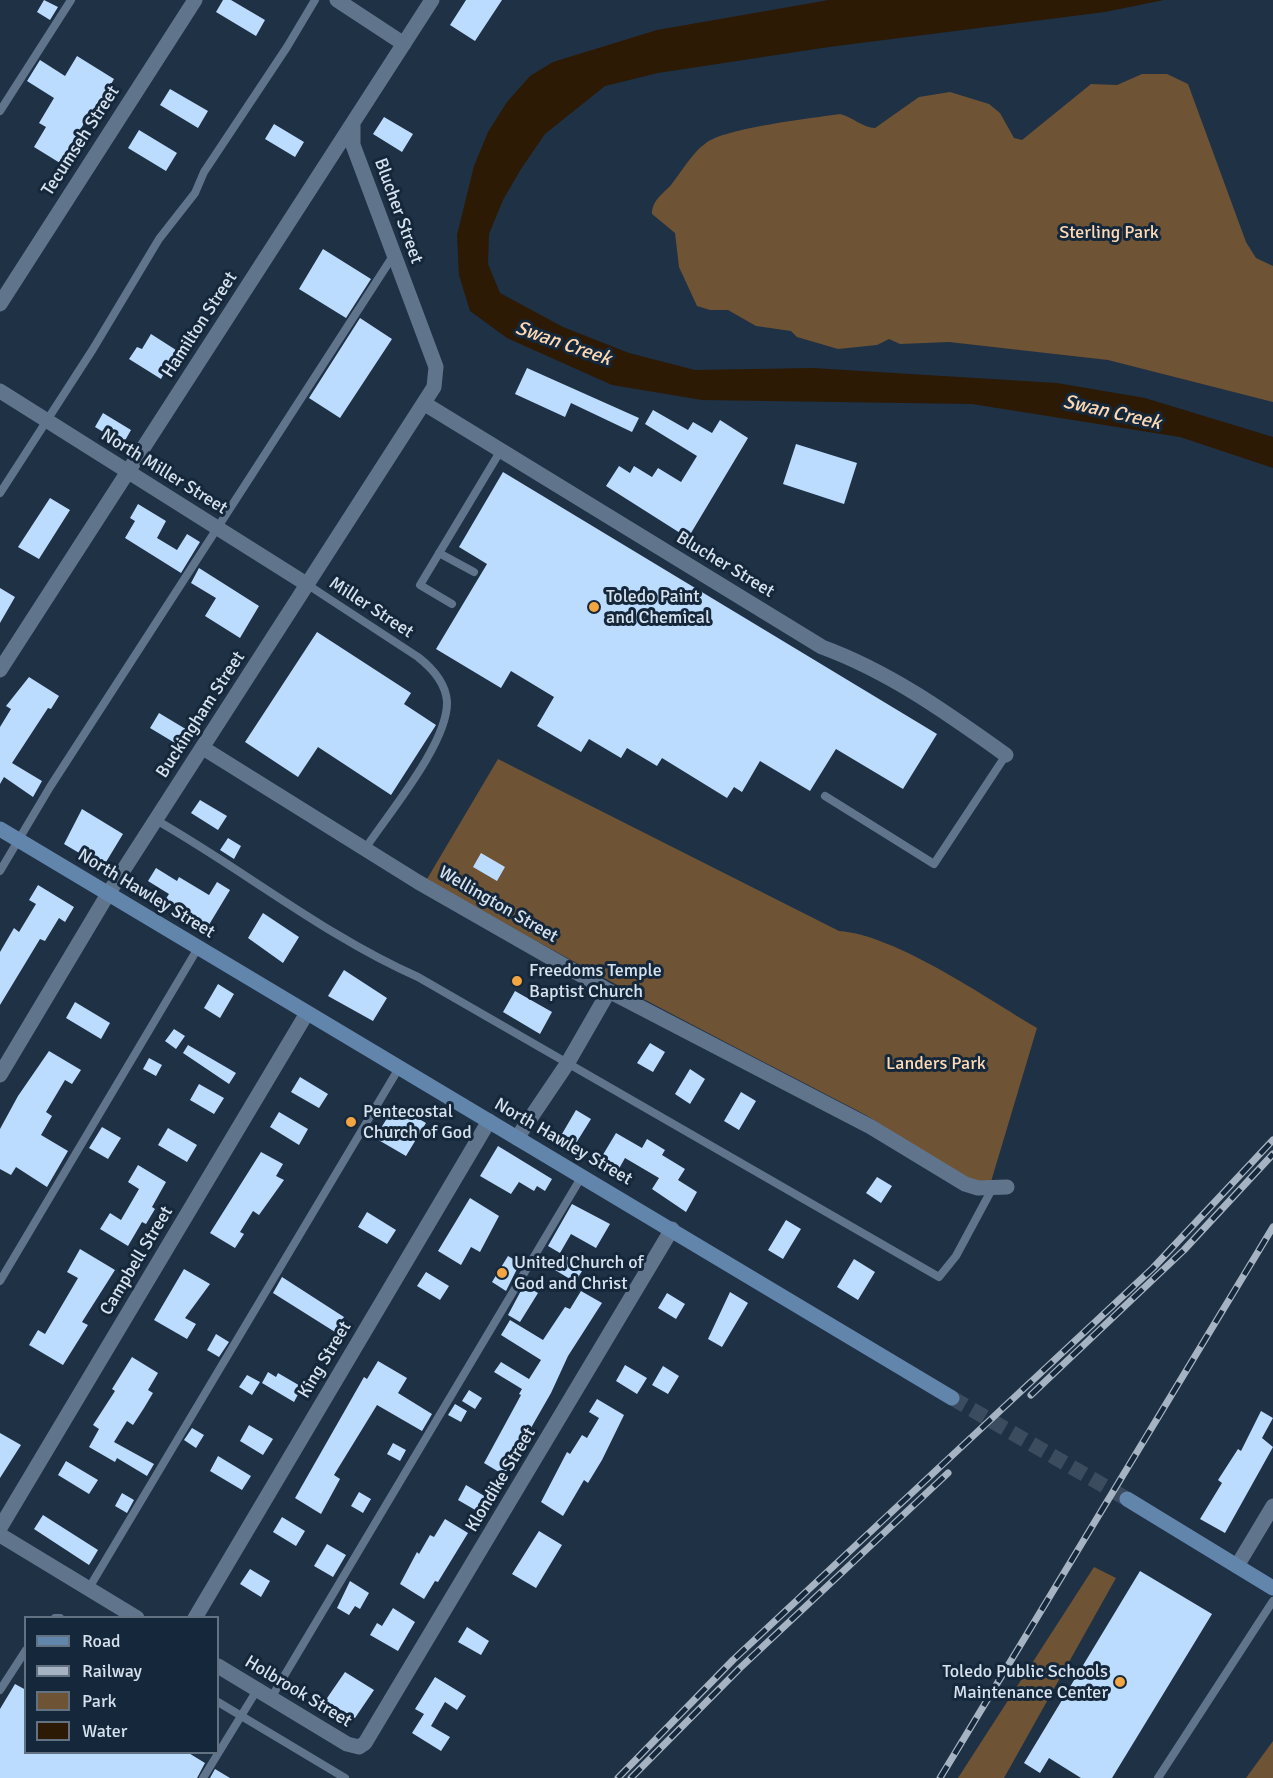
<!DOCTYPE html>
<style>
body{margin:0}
#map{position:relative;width:1273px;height:1778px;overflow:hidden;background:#1f3145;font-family:Signika,sans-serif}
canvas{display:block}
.legend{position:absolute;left:24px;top:1616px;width:195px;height:138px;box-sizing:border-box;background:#15273a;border:2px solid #637282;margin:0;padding:8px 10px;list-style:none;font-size:18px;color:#d7e2ef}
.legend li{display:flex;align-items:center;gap:12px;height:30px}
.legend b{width:30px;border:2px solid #637282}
</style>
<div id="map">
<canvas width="1273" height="1778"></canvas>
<ul class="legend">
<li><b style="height:8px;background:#6285ab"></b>Road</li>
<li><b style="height:8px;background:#a6b3c2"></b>Railway</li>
<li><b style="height:16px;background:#6e5335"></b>Park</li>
<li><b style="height:16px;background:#2c1a04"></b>Water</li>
</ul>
</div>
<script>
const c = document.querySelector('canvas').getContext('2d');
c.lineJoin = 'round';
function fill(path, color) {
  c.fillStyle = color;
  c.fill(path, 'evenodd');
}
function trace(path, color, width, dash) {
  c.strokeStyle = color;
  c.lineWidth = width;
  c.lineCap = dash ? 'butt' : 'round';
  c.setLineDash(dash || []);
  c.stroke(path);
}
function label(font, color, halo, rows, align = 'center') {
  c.font = font + ' Signika,sans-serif';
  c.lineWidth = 6;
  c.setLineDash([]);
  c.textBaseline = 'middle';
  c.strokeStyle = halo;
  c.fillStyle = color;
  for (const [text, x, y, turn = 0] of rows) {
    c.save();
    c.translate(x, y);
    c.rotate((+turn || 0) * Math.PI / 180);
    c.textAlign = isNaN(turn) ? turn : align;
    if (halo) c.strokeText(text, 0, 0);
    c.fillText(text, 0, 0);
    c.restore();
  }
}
fill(new Path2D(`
 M1142 74H1167L1188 84 1246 242 1256 258 1273 266V402L1108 360 949 342 900 344 889 339 877 345 838 349 797 337 791 331 756 326 728 310H710L697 306 679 267 675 233 652 214C652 200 663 194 671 185 682 171 692 153 706 143 725 128 813 118 840 114 853 117 863 128 875 128L919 97 950 92 989 104 1000 113 1014 138 1022 140 1091 84 1117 85Z
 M498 759 839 931C896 935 986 998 1037 1028L990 1185C942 1174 903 1135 860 1112 714 1036 569 962 427 879Z
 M1094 1567 1116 1578 1004 1778H958Z
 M1273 1741V1778H1246Z`), '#6e5335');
fill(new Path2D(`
 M829 0H1164L1105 12 829 47 658 73 605 86 545 134 521 169 503 200 489 234 488 264 500 293 563 327 629 353 695 370 813 368 1057 383 1145 398 1273 437V468L1180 437 972 404 702 400 612 385 507 338 470 311 459 275 457 235 474 166 488 132 507 102 530 76 553 62 657 30Z`), '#2c1a04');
fill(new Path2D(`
 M44 0 58 7 50 20 37 12Z
 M223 0H231L265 20 256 36 216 12Z
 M466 0H502L475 41 450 25Z
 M77 56 114 79 89 122 86 120 60 163 34 147 46 127 39 123 54 98 27 81 40 60 65 76Z
 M170 89 208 111 198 128 160 105Z
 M384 117 413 134 402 152 373 134Z
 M274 124 304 142 295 157 265 139Z
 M139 130 177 153 166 171 128 148Z
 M323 249 371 279 346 318 299 289Z
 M360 318 392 339 340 418 309 398Z
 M151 334 176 350 161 379 129 359 137 347 142 349Z
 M527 368 639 418 632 432 571 403 565 417 515 394Z
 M653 410 688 430 693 422 712 433 720 420 748 438 688 538 606 486 619 466 630 473 634 466 652 477 658 468 681 482 697 456 645 424Z
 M103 413 131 430 123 444 95 427Z
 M796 444 857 463 844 504 783 484Z
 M503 472 937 734 903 789 836 749 810 791 760 761 742 792 734 787 727 798 662 758 657 766 627 748 621 758 589 739 581 752 537 726 554 697 511 671 501 688 436 649 487 564 459 547Z
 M50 498 70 510 39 559 18 547Z
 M138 504 166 521 157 538 177 550 187 534 200 542 181 573 125 538 135 521 130 518Z
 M199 568 259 606 240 638 205 616 216 598 191 583Z
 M0 588 15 597 0 623Z
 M317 632 411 693 404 704 436 725 391 795 318 747 298 777 245 742Z
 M29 677 59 696 51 709 48 708 12 763 42 781 33 797 4 777 0 784V727L11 709 6 706Z
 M159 713 189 731 180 746 150 728Z
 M200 800 227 816 218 830 191 813Z
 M82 809 123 834 103 867 64 844Z
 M228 838 241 846 234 859 220 850Z
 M481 853 505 867 497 881 473 867Z
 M156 868 177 881 179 877 209 895 217 882 230 890 207 928 165 900 169 894 148 881Z
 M38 885 74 907 65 922 59 918 45 941 40 939 0 1005V952L14 928 19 932 36 904 29 900Z
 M263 913 299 937 283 963 248 938Z
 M344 970 387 998 373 1021 328 996Z
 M218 984 234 994 220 1018 204 1008Z
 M515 991 552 1012 540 1034 503 1012Z
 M75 1002 110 1023 101 1039 66 1018Z
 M174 1029 185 1036 176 1049 165 1041Z
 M650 1043 665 1052 653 1072 637 1063Z
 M188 1045 236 1073 229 1084 183 1053Z
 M49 1051 81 1070 72 1084 65 1080 46 1112 52 1116 41 1135 68 1151 47 1187 16 1167 11 1175 0 1169V1129L18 1096Z
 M149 1058 162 1065 156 1076 143 1069Z
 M690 1069 705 1079 690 1104 675 1094Z
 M300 1077 328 1094 319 1108 291 1092Z
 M199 1084 224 1098 214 1114 190 1100Z
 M741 1092 756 1101 739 1130 724 1121Z
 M395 1105 426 1123 406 1156 375 1138Z
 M576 1110 591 1119 573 1148 559 1139Z
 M279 1112 308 1129 299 1145 270 1127Z
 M102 1127 121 1138 108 1159 89 1148Z
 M168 1128 197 1145 187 1162 158 1145Z
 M616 1133 642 1148 647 1139 665 1150 662 1155 685 1169 678 1180 697 1192 686 1212 652 1189 659 1178 625 1158 616 1174 598 1163Z
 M498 1146 552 1179 545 1191 537 1186 534 1191 519 1182 511 1194 480 1176Z
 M261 1152 283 1164 276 1176 284 1180 259 1215 253 1211 240 1232 244 1234 235 1248 210 1233Z
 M138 1165 166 1182 152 1207 155 1209 146 1224 142 1222 128 1246 100 1229 110 1213 121 1220 139 1189 128 1182Z
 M877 1177 892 1186 881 1203 866 1193Z
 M470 1198 499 1216 480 1252 471 1247 461 1265 438 1251Z
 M572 1204 610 1224 596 1248 571 1234 560 1253 548 1246Z
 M367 1212 396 1230 387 1244 358 1227Z
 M786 1220 801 1229 783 1259 768 1250Z
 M80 1249 115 1270 82 1322 88 1325 63 1365 29 1345 38 1330 45 1334 78 1278 67 1272Z
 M564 1255 584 1268 575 1282 555 1270Z
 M508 1256 520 1263 506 1291 492 1282Z
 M854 1259 875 1272 858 1300 837 1287Z
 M184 1269 210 1284 185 1318 196 1324 187 1339 154 1320Z
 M426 1272 449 1286 440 1300 417 1286Z
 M282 1277 344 1317 335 1332 273 1293Z
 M524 1285 538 1293 520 1322 508 1315Z
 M581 1291 602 1303 568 1356 551 1393 504 1475 484 1463 521 1395 519 1394 522 1389 494 1372 501 1362 529 1379 541 1360 501 1335 510 1320 543 1340 565 1307 570 1309Z
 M730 1292 748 1303 722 1347 708 1339Z
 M667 1293 685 1304 676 1319 658 1308Z
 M216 1334 229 1342 219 1357 207 1350Z
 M132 1357 158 1373 148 1390 153 1393 144 1408 133 1425 127 1421 114 1442 154 1464 147 1476 117 1458 115 1462 89 1447 99 1429 93 1425 115 1391 112 1389Z
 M378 1361 407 1378 398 1393 432 1414 422 1431 377 1405 334 1475 340 1479 321 1514 295 1498 364 1377 367 1379Z
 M625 1365 647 1378 637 1394 616 1381Z
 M663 1366 679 1376 668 1394 652 1385Z
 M268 1372 276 1377 278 1373 302 1387 294 1402 262 1383Z
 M247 1375 260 1382 252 1395 239 1387Z
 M469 1390 482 1398 475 1409 462 1401Z
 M597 1399 624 1415 602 1460 588 1483 584 1480 563 1516 541 1502 567 1452 570 1454 582 1435 587 1438 599 1418 589 1412Z
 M455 1404 467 1411 461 1422 448 1415Z
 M1261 1411 1273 1418 1262 1438 1273 1447 1225 1533 1200 1519 1222 1483 1218 1480 1238 1449 1241 1451Z
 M249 1425 273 1439 263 1455 240 1441Z
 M192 1428 204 1435 196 1448 184 1440Z
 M0 1433 21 1445 0 1478Z
 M393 1443 406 1450 400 1461 387 1454Z
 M218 1456 251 1476 242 1490 210 1471Z
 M66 1461 98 1480 89 1494 58 1475Z
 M466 1485 486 1497 477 1511 458 1500Z
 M359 1492 371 1499 363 1513 351 1506Z
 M122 1493 134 1500 127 1513 115 1506Z
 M43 1515 98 1550 89 1565 34 1529Z
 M282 1517 305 1531 296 1546 273 1532Z
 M445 1519 468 1533 438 1582 435 1581 424 1599 400 1584 417 1552 419 1554 430 1535 434 1537Z
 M539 1531 562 1545 536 1588 512 1574Z
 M327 1544 346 1555 333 1577 314 1566Z
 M250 1569 270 1581 261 1597 240 1584Z
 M1140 1571 1212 1614 1112 1778H1081L1049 1758 1040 1773 1024 1763Z
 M350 1581 369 1593 360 1609 355 1606 349 1615 337 1608Z
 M393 1608 415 1622 398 1651 370 1635 377 1623 382 1626Z
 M467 1627 489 1641 481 1655 458 1642Z
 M345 1672 374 1690 355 1718 325 1701Z
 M435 1677 466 1696 457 1710 445 1702 431 1726 450 1737 441 1751 412 1733 424 1714 415 1709Z
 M15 1684 26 1690V1752H187L205 1763 197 1778H0V1709Z
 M215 1769 230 1778H210Z`), '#bcdcff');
trace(new Path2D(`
 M952 1398 1127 1499`), '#3b4c5e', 15, [15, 8]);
trace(new Path2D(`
 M0 111 71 0
 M0 493 93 349 159 239 195 193 204 172 287 47 315 0
 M439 553 474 572
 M308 585 418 657C432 668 446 683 447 702 448 743 388 814 365 849
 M452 604 420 585 501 450
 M825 796 934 864 1006 755
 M156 820C244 870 325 936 418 977L939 1277 956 1256 992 1189
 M0 871 50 787 393 256
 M0 1281 198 948
 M89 1588 399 1068
 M55 1618H60
 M0 1690 26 1650
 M271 1698 582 1176
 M218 1702 345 1778
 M203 1778 257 1690
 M1158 1778 1273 1601`), '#60758c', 8);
trace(new Path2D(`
 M337 0 404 44
 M0 304 195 0
 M0 391 308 585
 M425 404 822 647C890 672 947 713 1006 755
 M0 670 432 0
 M203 748 418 882 523 942 609 991 871 1127 965 1184 978 1188 1007 1187
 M0 1075 108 894 434 387 436 367 353 145V124
 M517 1138 567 1064 609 991
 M0 1528 307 1013
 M0 1535 137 1618
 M1237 1566 1273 1506
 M195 1618 489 1121
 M218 1666 347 1744 359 1747 365 1743 672 1229`), '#60758c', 15);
trace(new Path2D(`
 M0 829 952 1398
 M1127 1499 1273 1588`), '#6285ab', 15);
const rail = new Path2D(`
 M1031 1395 1184 1250 1273 1154
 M618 1778 733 1660 1153 1268 1273 1140
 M631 1778 740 1668 948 1473
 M940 1778 1273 1227`);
trace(rail, '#a6b3c2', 7);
trace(rail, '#15273a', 4.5, [14]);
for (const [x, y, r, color] of [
 [594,607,6,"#f2a541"],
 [517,981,6,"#f2a541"],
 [351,1122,6,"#f2a541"],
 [502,1273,6,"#f2a541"],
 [1120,1682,6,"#f2a541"]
]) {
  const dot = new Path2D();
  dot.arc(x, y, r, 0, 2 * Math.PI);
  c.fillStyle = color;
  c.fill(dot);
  trace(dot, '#15273a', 2);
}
label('18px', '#d7e2ef', '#15273a', [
 ["Tecumseh Street",81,141,-57],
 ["Blucher Street",398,211,70],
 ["Hamilton Street",200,325,-57],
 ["North Miller Street",164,472,32],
 ["Blucher Street",725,565,31],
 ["Miller Street",371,608,33],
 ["Buckingham Street",201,715,-57],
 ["North Hawley Street",146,894,31],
 ["Wellington Street",498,905,30],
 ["North Hawley Street",563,1142,30],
 ["Campbell Street",137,1261,-59],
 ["King Street",325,1360,-59],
 ["Klondike Street",501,1480,-59],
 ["Holbrook Street",298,1692,31]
]);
label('18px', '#fedbb6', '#15273a', [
 ["Sterling Park",1109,233],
 ["Landers Park",936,1064]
]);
label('18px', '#d7e2ef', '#15273a', [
 ["Toledo Paint",606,597],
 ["and Chemical",606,618],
 ["Freedoms Temple",529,971],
 ["Baptist Church",529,992],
 ["Pentecostal",363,1112],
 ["Church of God",363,1133],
 ["United Church of",514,1263],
 ["God and Christ",514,1284],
 ["Toledo Public Schools",1108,1672,"right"],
 ["Maintenance Center",1108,1693,"right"]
], 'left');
label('italic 20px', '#fbd8b3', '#15273a', [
 ["Swan Creek",563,344,19],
 ["Swan Creek",1112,413,13]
]);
</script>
